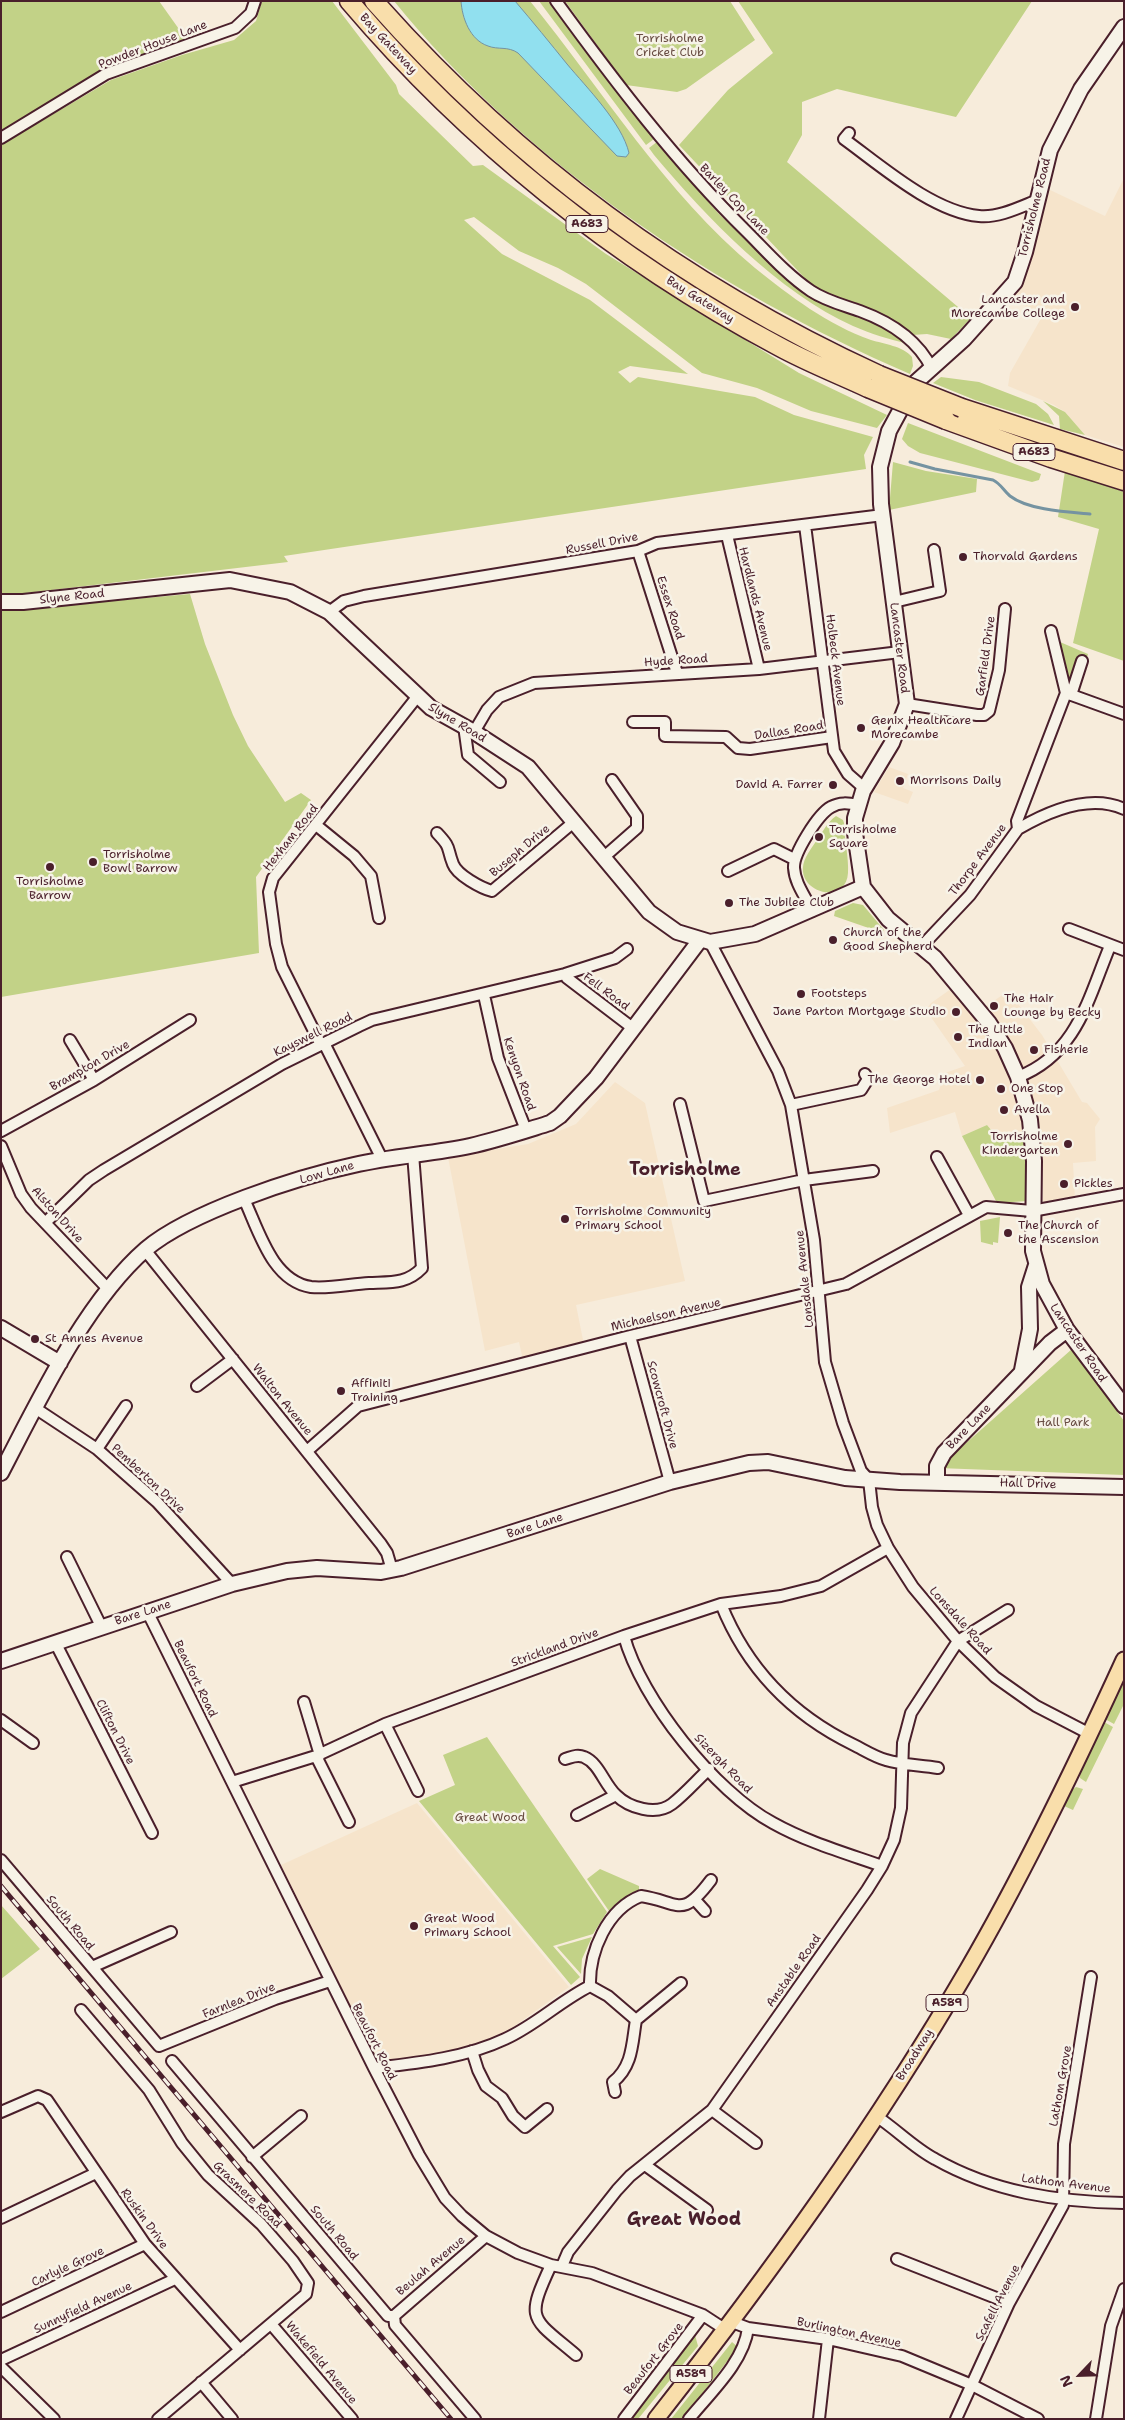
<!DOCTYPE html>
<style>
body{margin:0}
#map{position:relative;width:1125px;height:2420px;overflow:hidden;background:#f7ecdb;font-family:"Shantell Sans",sans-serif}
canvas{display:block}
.frame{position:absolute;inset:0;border:2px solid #4a1f2b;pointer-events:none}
.north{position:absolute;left:1055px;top:2350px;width:50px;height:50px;-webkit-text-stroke:4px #f7f3e8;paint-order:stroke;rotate:246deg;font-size:14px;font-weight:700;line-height:20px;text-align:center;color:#4a1f2b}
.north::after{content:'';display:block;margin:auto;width:18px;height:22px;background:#4a1f2b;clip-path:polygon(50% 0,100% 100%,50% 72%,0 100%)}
</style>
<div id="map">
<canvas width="1125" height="2420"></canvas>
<div class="frame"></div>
<div class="north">N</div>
</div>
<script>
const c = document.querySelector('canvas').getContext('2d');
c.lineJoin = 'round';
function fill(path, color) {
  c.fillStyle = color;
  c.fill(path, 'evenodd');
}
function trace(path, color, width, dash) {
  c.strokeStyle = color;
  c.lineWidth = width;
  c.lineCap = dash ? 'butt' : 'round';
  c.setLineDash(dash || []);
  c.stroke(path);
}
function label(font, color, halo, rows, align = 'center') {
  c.font = font + ' "Shantell Sans",sans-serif';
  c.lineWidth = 5;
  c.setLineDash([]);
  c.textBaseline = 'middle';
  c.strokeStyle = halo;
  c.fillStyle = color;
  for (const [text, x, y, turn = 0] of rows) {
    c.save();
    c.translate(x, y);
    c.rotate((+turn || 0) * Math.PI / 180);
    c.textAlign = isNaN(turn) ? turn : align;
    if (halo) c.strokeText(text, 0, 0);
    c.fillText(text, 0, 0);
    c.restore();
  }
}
fill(new Path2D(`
 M1124 178V447L1085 435 1065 412 1054 405 1008 386 1010 373 1043 315 1010 299 1027 267 1048 189 1105 216Z
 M889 767 908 774 903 788 913 792 908 804 874 792Z
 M958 984 981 1010 1008 991 1042 1035 1082 1102 1087 1103 1100 1119 1095 1127 1096 1161 1073 1163 1075 1199 1043 1203V1165L1039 1128 1025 1140 1001 1142 987 1125 962 1136 955 1112 890 1133 887 1108 939 1090 945 1073 965 1066 926 1010 931 1003Z
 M615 1082 645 1103 685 1281 576 1305 584 1345 523 1360 519 1342 485 1351 448 1157 528 1144 576 1124Z
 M417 1803 569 1987 502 2035 446 2054 377 2068 281 1865Z`), '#f6e4cb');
fill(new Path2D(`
 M1 1H159L186 39 102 69 1 133Z
 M262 1H332L396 85 399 94 473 166 483 165 606 254 799 373 887 415 877 428 811 411 757 388 702 373 586 284 558 268 519 251 474 217 464 220 502 254 590 300 688 374 630 366 618 372 630 383 638 377 755 397 794 415 873 437 864 455 866 469 284 556 288 562 1 596V145L111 80 182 55 234 40 256 21Z
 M394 1H530C604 92 664 192 755 268 790 296 828 325 871 340 884 344 903 346 912 357L913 366 910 374C718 291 526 164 394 1Z
 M539 1H550L654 139 646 145Z
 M565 1H730L755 40 686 89 677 92 626 85Z
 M738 1H1032L956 117 837 89 802 102V135L787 162 971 318 951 339 927 334 912 335 816 290 679 145 728 90 773 53Z
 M658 141 718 213 795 286 822 304 860 316 892 332 908 344C889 339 871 334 853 326 779 293 706 217 654 155L649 148Z
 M941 377 979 382 1036 404 1048 414 1054 425 975 400 933 383Z
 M1043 401 1065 412 1085 435 1060 429 1059 416Z
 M908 423 1041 474 1039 480 1032 482 920 453 908 446 902 439Z
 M893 462 926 471 977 479 976 492 889 510Z
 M1065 471 1124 492V661L1073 643 1099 529 1058 517Z
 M190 594 205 644 233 715 248 746 285 802 301 793 311 800 256 877 259 953 1 997V611Z
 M1060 642 1088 654 1087 658 1079 656 1070 688 1059 643Z
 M836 816 843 820 844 823C844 839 849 857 848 873 846 908 789 891 806 857 809 851 813 846 817 840 822 833 828 821 836 816Z
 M853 903 863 905 884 930 883 933 834 916 835 911Z
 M987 1125 1001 1142 1025 1140 1027 1201 997 1203 962 1136Z
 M1000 1217 998 1243 993 1242V1245L981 1242 980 1221Z
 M1072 1349 1124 1421V1475L938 1468Z
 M1124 1679V1704L1114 1724 1105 1719Z
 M1104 1722 1113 1727 1086 1782 1080 1778V1772Z
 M487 1737 607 1912 593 1934 553 1946 580 1977 571 1985 419 1801 455 1785 443 1755Z
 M1076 1787 1083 1789 1073 1810 1064 1806 1071 1791Z
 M600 1869 639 1886V1890L619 1901 609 1911 587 1879Z
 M1 1905 40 1949 1 1979Z
 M592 1937 582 1959 581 1974 557 1947Z
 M695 2335 698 2346 638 2419H629Z
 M732 2342 738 2347 683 2419H671Z`), '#c2d287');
const water = new Path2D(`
 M461 1H515C533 22 550 43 567 64 587 88 622 123 629 153L626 157 617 156 518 53C508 46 498 50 488 46 470 40 462 18 461 1Z`);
fill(water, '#91e0ef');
trace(water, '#7593a1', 1);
trace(new Path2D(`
 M910 462 935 469 993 480C1001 484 1003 490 1010 496 1028 510 1067 512 1090 514`), '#7593a1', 3);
const street = new Path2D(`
 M556 1C615 82 675 161 747 232 767 252 787 275 811 291 826 301 843 305 860 311 890 322 918 340 932 369
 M849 133 844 139C880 165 933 212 979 216 999 218 1020 207 1038 200
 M1 138 106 74 235 28 251 13 255 1
 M805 525 834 751 848 774 864 788
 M727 535 759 669
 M638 551 677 673
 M894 602 940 591 934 550
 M329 612 344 601 364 596 638 551 657 543 883 515
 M1051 631 1066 693
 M1066 693 1124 714
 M1071 695 1082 661
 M907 704 977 715H984L989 711 999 670 1005 609
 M633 722H665V736L726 737 738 748 750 749 832 737
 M464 726 468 755 500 782
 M474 732 487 710 499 697 534 683 759 669 900 652
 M316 825 354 856 371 876 379 918
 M1018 829C1047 812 1089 793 1124 809
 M437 833C452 849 446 846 453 864 457 875 481 888 492 891L575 821
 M604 857 637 828V816L612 780
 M728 871 774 849 794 859
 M812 911C806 897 795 884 794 868 793 854 818 814 831 807 840 802 848 803 858 805
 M1069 929 1124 950
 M710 942 778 1071 791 1105 814 1240 825 1362 843 1423 861 1471 869 1480 872 1507 877 1525 888 1548 913 1587 958 1641 995 1677 1036 1706 1090 1734
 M922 946 970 895 1018 829 1017 821 1066 693
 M565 974 567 978 634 1029
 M484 995 498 1058 526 1130
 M70 1040 94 1080
 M324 1043 382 1159
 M321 1045 282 967 276 944 269 892 273 878 417 697
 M1018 1077C1077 1054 1088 999 1110 946
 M680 1104 704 1201 804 1180 873 1171
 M791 1105 861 1090 868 1079 865 1074
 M1 1131 94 1080 190 1020
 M1 1146 21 1194 31 1208 109 1290
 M937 1157 969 1215
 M244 1199C259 1231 272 1281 311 1287 329 1289 351 1284 369 1283 391 1282 407 1284 422 1268L413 1154
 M46 1222 89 1180 104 1170 282 1064 359 1026 372 1020 565 974 615 958 627 949
 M145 1250 381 1544 387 1553 392 1570
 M630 1336 670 1482
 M197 1386 233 1359
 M35 1408 97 1449 157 1502 232 1584
 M97 1449 126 1406
 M307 1451 358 1406 630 1336 846 1284 986 1207 1032 1211 1124 1194
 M67 1557 101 1626
 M721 1604C747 1669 792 1715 854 1745 864 1750 875 1757 886 1760 902 1765 921 1765 938 1768
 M147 1611 374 2068 419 2155 445 2198 462 2216 486 2236 518 2253 551 2265 592 2273 703 2315 726 2330
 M624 1636C641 1699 715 1792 773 1823 807 1842 845 1853 882 1866
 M55 1642 152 1833
 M304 1702 320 1755
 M1 1720 33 1743
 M385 1724 418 1791
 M316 1756 349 1822
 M565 1759C572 1757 577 1754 584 1757 599 1763 604 1784 616 1795 629 1808 656 1816 672 1804 685 1794 697 1780 709 1769
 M232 1782 316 1756 385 1724 624 1636 721 1604 781 1596 821 1586 888 1548
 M577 1815 616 1795
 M1 1860 159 2046 275 1999 330 1981
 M696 1901 705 1911
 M92 1967 171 1932
 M590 1986C589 1952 607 1909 641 1896 680 1902 681 1920 711 1880
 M81 2010 149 2090 182 2143 208 2175 261 2224 293 2261 308 2283 306 2294 158 2419
 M472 2051 478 2070 486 2086 502 2098 513 2116 525 2127 547 2109
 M172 2061 388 2316H394L395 2325 475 2419
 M374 2068C417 2063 465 2058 505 2039 536 2025 560 2001 590 1986L608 1996 636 2020
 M615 2092 613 2082C633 2066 632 2043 636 2020L681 1983
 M712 2110 756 2143
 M1 2112 38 2096 47 2100 145 2244 240 2350
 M876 2116C896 2129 914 2148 935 2159 993 2192 1058 2202 1124 2203
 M252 2157 301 2116
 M645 2165 707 2210
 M1 2218 96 2173
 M897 2259 1009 2303
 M551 2265C525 2321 531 2317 576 2355
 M562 2266 568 2252 617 2190 630 2176 712 2110 867 1890 882 1866 894 1840 901 1808 903 1743 911 1713 958 1641 1008 1610
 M1 2312 145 2244
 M394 2316 486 2236
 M732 2322 748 2328 828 2339 902 2356 972 2385 1038 2419
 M271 2324 352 2419
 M1 2360 175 2279
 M1 2367 54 2419
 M201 2382 232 2419
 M624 2419 703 2315
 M689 2419C710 2393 744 2362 748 2328
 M819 2419 828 2339
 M956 2419 1009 2303 1063 2205 1064 2144 1091 1977
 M1096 2419 1111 2326 1124 2289`);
const secondary = new Path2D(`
 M1124 27 1081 89 1050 150 1025 252 1015 282 964 339 915 383 889 431 880 467 881 504 907 704 892 743 863 791 855 818V833L863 887 888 919 935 958 989 1023 1005 1048 1018 1077 1030 1120 1034 1161 1033 1251 1042 1284 1067 1330 1124 1406
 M1 602H23L230 580 290 592 329 612 431 708 474 732 528 767 649 912 677 932 710 942 755 934 863 887
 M1 1328 60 1363
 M1022 1370 1030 1329 1029 1287 1036 1265
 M1 1473C38 1402 85 1302 146 1249 190 1212 297 1177 354 1165 393 1156 432 1154 470 1146 497 1140 524 1131 550 1123L560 1116 596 1078 700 940
 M937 1482V1466L944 1453 1050 1343 1067 1330
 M1 1661 232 1584 287 1571 317 1568 381 1572 401 1568 670 1482 749 1463 768 1462 845 1478 900 1482 1124 1487`);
const primary = new Path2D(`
 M656 2419C769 2275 876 2127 968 1969 1026 1869 1076 1765 1124 1660`);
const highway = new Path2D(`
 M349 1C468 141 616 260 778 346 807 362 838 374 868 388
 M374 1C517 163 683 285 879 375
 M962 408 1124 461
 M946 420 1051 458 1124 481`);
trace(street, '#4a1f2b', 14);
trace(secondary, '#4a1f2b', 18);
trace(primary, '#4a1f2b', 19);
trace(highway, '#4a1f2b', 21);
trace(street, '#f7f3e8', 10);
trace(secondary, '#f7f3e8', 14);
trace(primary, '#f9deab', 15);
trace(highway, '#f9deab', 18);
const rail = new Path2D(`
 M1 1886 451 2419`);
trace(rail, '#4a1f2b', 5);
trace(rail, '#f7f3e8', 3, [9]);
const highwayBridge = new Path2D(`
 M879 375 962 408
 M868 388 946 420`);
trace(highwayBridge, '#4a1f2b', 21, []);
trace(highwayBridge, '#f9deab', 18);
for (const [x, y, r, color] of [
 [1075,307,5,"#4a1f2b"],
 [963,557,5,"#4a1f2b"],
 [861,728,5,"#4a1f2b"],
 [900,781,5,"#4a1f2b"],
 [833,785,5,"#4a1f2b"],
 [819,837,5,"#4a1f2b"],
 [93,862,5,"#4a1f2b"],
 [50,867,5,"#4a1f2b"],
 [729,903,5,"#4a1f2b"],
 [833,940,5,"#4a1f2b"],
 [801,994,5,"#4a1f2b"],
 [994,1006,5,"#4a1f2b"],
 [956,1012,5,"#4a1f2b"],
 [958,1037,5,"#4a1f2b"],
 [1034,1050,5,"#4a1f2b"],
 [980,1080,5,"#4a1f2b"],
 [1001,1089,5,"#4a1f2b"],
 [1004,1110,5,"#4a1f2b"],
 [1068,1144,5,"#4a1f2b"],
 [1064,1184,5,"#4a1f2b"],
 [565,1219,5,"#4a1f2b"],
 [1008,1233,5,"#4a1f2b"],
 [35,1339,5,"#4a1f2b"],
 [341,1391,5,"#4a1f2b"],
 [414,1926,5,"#4a1f2b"]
]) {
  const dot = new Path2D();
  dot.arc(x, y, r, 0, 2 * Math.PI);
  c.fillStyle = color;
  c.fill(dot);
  trace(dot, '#f7f3e8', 2);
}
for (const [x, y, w] of [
 [587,224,42],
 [1034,452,42],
 [947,2003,42],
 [691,2374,42]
]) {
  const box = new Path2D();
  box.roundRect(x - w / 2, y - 8.5, w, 17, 4);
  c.fillStyle = '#f7f3e8';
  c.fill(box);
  trace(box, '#4a1f2b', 1);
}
label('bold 11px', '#4a1f2b', null, [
 ["A683",587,224],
 ["A683",1034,452],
 ["A589",947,2003],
 ["A589",691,2374]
]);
label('12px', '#684c42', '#f7f3e8', [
 ["Torrisholme",670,39],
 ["Cricket Club",670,53],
 ["Hall Park",1063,1423],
 ["Great Wood",490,1818]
]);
label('12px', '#4a1f2b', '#f7f3e8', [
 ["Bay Gateway",388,44,47],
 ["Powder House Lane",153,45,-21],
 ["Barley Cop Lane",734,200,46],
 ["Torrisholme Road",1035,208,-76],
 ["Bay Gateway",700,300,32],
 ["Russell Drive",602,544,-11],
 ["Slyne Road",72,597,-6],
 ["Hardlands Avenue",755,599,76],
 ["Essex Road",670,608,72],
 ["Lancaster Road",899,648,83],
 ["Garfield Drive",986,656,-82],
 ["Holbeck Avenue",835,660,83],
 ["Hyde Road",676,661,-4],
 ["Slyne Road",457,723,31],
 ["Dallas Road",789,731,-9],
 ["Hexham Road",291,838,-52],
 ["Buseph Drive",520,851,-40],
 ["Thorpe Avenue",978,860,-53],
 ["Fell Road",606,992,37],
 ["Kayswell Road",313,1035,-26],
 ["Brampton Drive",90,1066,-30],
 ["Kenyon Road",519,1074,71],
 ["Low Lane",327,1173,-16],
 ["Alston Drive",57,1215,48],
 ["Lonsdale Avenue",805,1279,-96],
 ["Michaelson Avenue",666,1315,-13],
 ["Lancaster Road",1078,1343,56],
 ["Walton Avenue",282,1400,51],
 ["Scowcroft Drive",662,1405,75],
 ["Bare Lane",969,1427,-46],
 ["Pemberton Drive",148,1479,43],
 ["Hall Drive",1028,1484,2],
 ["Bare Lane",535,1526,-18],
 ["Bare Lane",143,1613,-18],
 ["Lonsdale Road",960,1621,48],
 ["Strickland Drive",555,1648,-20],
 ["Beaufort Road",195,1679,64],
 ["Clifton Drive",115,1732,63],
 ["Sizergh Road",723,1764,46],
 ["South Road",70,1923,50],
 ["Anstable Road",794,1971,-55],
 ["Farnlea Drive",239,2001,-22],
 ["Beaufort Road",374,2042,63],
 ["Broadway",915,2055,-58],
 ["Lathom Grove",1061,2086,-80],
 ["Lathom Avenue",1066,2184,7],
 ["Grasmere Road",247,2195,44],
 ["Ruskin Drive",144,2219,54],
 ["South Road",334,2233,50],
 ["Beulah Avenue",431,2266,-40],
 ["Carlyle Grove",68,2267,-25],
 ["Scafell Avenue",998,2303,-63],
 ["Sunnyfield Avenue",83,2308,-25],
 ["Burlington Avenue",849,2333,12],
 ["Beaufort Grove",654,2359,-52],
 ["Wakefield Avenue",321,2363,50]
]);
label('12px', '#4a1f2b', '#f7f3e8', [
 ["Lancaster and",1065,300,"right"],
 ["Morecambe College",1065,314,"right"],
 ["Thorvald Gardens",973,557],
 ["Genix Healthcare",871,721],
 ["Morecambe",871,735],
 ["Morrisons Daily",910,781],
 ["David A. Farrer",823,785,"right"],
 ["Torrisholme",829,830],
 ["Square",829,844],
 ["Torrisholme",103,855],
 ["Bowl Barrow",103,869],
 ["Torrisholme",50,882,"center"],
 ["Barrow",50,896,"center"],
 ["The Jubilee Club",739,903],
 ["Church of the",843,933],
 ["Good Shepherd",843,947],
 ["Footsteps",811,994],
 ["The Hair",1004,999],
 ["Lounge by Becky",1004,1013],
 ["Jane Parton Mortgage Studio",946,1012,"right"],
 ["The Little",968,1030],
 ["Indian",968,1044],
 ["Fisherie",1044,1050],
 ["The George Hotel",970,1080,"right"],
 ["One Stop",1011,1089],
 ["Avella",1014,1110],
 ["Torrisholme",1058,1137,"right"],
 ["Kindergarten",1058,1151,"right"],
 ["Pickles",1074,1184],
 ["Torrisholme Community",575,1212],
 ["Primary School",575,1226],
 ["The Church of",1018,1226],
 ["the Ascension",1018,1240],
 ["St Annes Avenue",45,1339],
 ["Affiniti",351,1384],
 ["Training",351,1398],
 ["Great Wood",424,1919],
 ["Primary School",424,1933]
], 'left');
label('bold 18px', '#4a1f2b', '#f7f3e8', [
 ["Torrisholme",685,1170],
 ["Great Wood",684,2220]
]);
</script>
